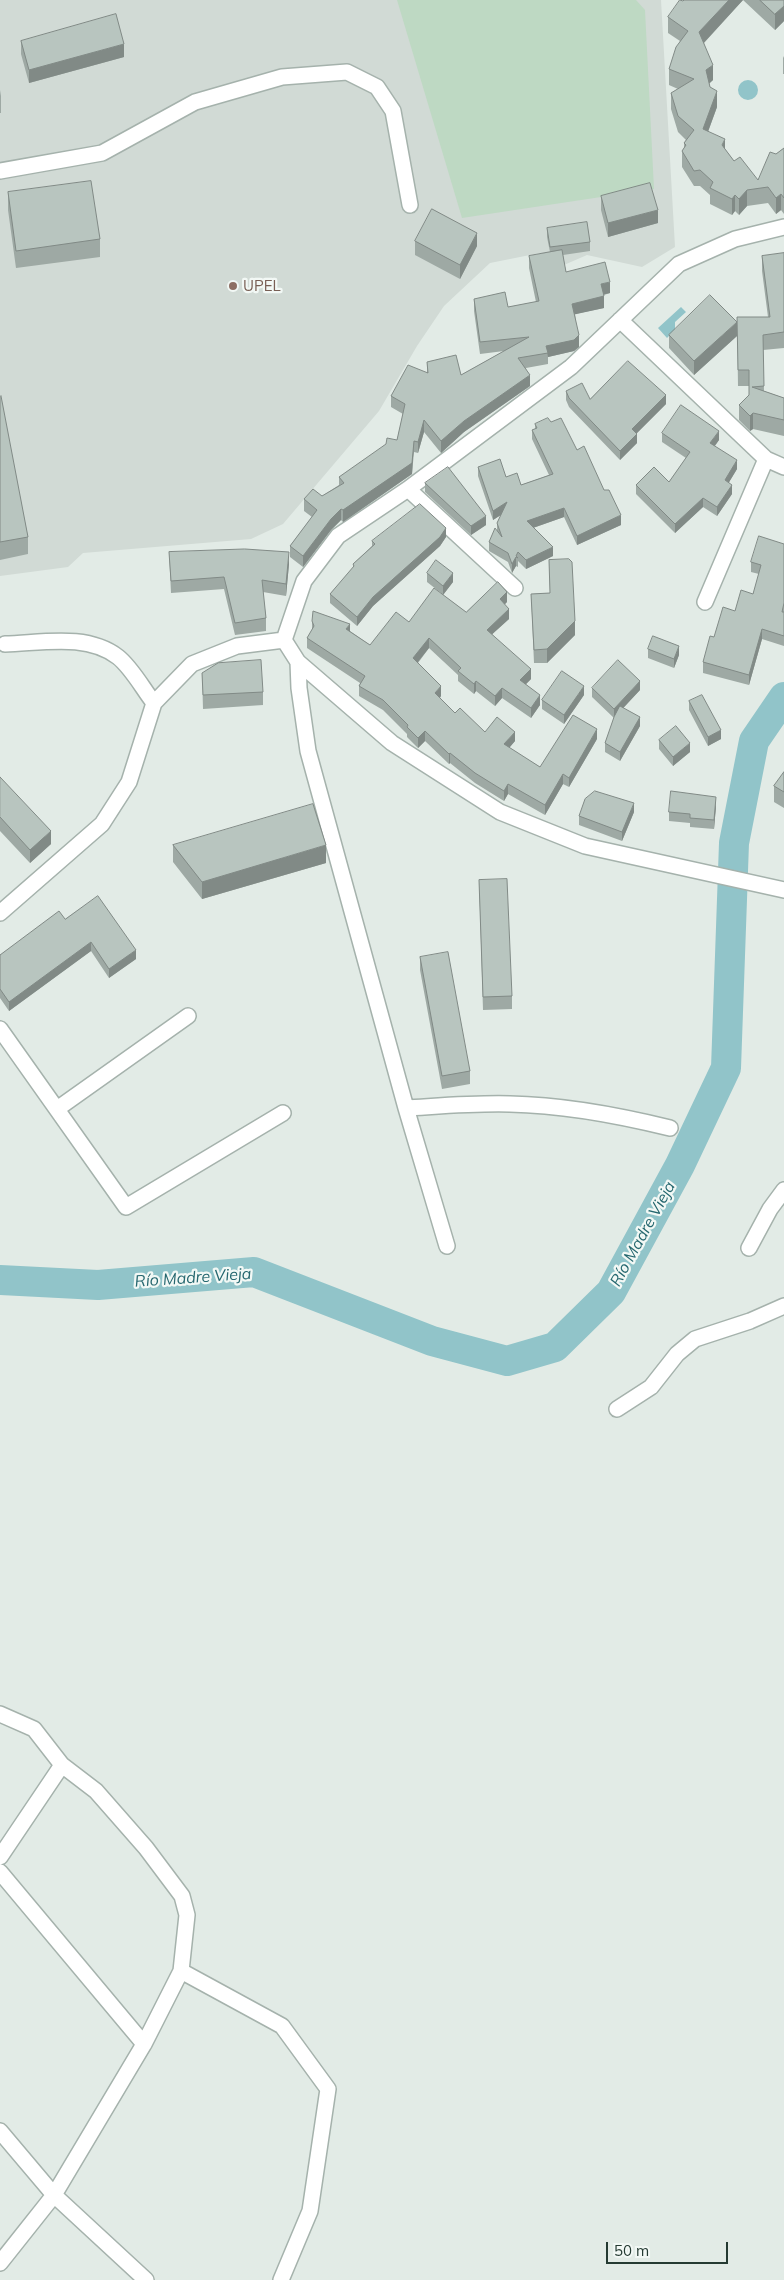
<!DOCTYPE html>
<meta charset="utf-8">
<style>
body{margin:0}
#map{position:relative;width:784px;height:2280px;overflow:hidden;background:#e2ebe6;font-family:Mulish,sans-serif}
canvas{display:block}
.scale{position:absolute;left:606px;top:2242px;width:122px;height:22px;box-sizing:border-box;border:2px solid #243a32;border-top:0;padding-left:6px;font-size:15px;line-height:18px;white-space:nowrap;color:#243a32;-webkit-text-stroke:4px #f2f8f5;paint-order:stroke}
</style>
<div id="map">
<canvas width="784" height="2280"></canvas>
<div class="scale">50 m</div>
</div>
<script>
const c = document.querySelector('canvas').getContext('2d');
c.lineJoin = 'round';
function fill(path, color) {
  c.fillStyle = color;
  c.fill(path, 'evenodd');
}
function trace(path, color, width, dash) {
  c.strokeStyle = color;
  c.lineWidth = width;
  c.lineCap = dash ? 'butt' : 'round';
  c.setLineDash(dash || []);
  c.stroke(path);
}
function label(font, color, halo, rows, align = 'center') {
  c.font = font + ' Mulish,sans-serif';
  c.lineWidth = 4.5;
  c.setLineDash([]);
  c.textBaseline = 'middle';
  c.strokeStyle = halo;
  c.fillStyle = color;
  for (const [text, x, y, turn = 0] of rows) {
    c.save();
    c.translate(x, y);
    c.rotate((+turn || 0) * Math.PI / 180);
    c.textAlign = isNaN(turn) ? turn : align;
    if (halo) c.strokeText(text, 0, 0);
    c.fillText(text, 0, 0);
    c.restore();
  }
}
fill(new Path2D(`
 M0 0H661L675 247 642 267 587 255 564 265 540 253 490 263 444 306 417 346 379 411 283 524 251 539 83 553 68 567 0 576Z`), '#d1dad5');
fill(new Path2D(`
 M397 0H636L645 10 654 189 462 218Z`), '#bed9c3');
fill(new Path2D(`
 M738 90a10 10 0 1 1 20 0a10 10 0 1 1-20 0Z
 M681 307 686 312 675 322V330L667 338 658 328Z`), '#91c4c9');
trace(new Path2D(`
 M0 1280 98 1285 254 1272 432 1341 507 1361 555 1347 611 1292 680 1165 726 1068 734 843 754 741 784 697`), '#91c4c9', 30);
const street = new Path2D(`
 M0 171 102 153 195 102 282 77 347 72 377 87 393 111 410 205
 M784 227 735 239 679 264 571 367 408 489 338 536 304 581 284 640 298 662 392 743 500 812 585 846 784 890
 M620 320 766 459 784 467
 M408 489 515 588
 M705 602 766 459
 M5 644C42 643 87 633 118 657 132 668 143 689 154 703
 M298 662 299 688 308 751 406 1108 447 1246
 M0 913 102 824 129 782 154 703 192 664 237 646 284 640
 M0 1029 126 1207 283 1113
 M406 1108C441 1106 475 1103 510 1104 565 1105 617 1115 670 1128
 M57 1109 188 1016
 M749 1248 770 1209 784 1190
 M617 1409 651 1387 677 1354 695 1339 750 1321 784 1306
 M0 1714 34 1729 62 1765 96 1791 146 1848 182 1896 187 1915 181 1971 144 2044 54 2195 0 2263
 M0 1857 62 1765
 M0 1872 144 2044
 M181 1971 282 2026 328 2089 310 2211 281 2280
 M0 2131 54 2195 146 2280`);
trace(street, '#a5b2ac', 18);
trace(street, '#fff', 15);
fill(new Path2D(`
 M684 0H784V21L775 30 743 0 704 43 713 80 709 84 710 87 717 107 708 132 725 149 734 161 758 180 776 154 784 148V214L781 210 776 214 768 203 747 206 739 215 735 211 732 215 710 204V195L700 186H694L682 167V151L684 148V143L686 140 678 132 671 109V93L678 89 669 85V69L680 41 668 33V17Z
 M21 41 124 57 29 83 21 54Z
 M784 56V74H783V58Z
 M0 90 1 96V113H0Z
 M8 192 100 239V257L16 268 8 210Z
 M601 196 658 223 608 237 601 210Z
 M547 228 590 242V251L563 255 566 272 610 293 604 295V308L575 314 579 347 574 351 548 357V364L526 368 530 386 464 432 441 453 424 432 418 453 414 452 412 474 343 522 341 520 331 530 303 567 290 557V546L312 517 304 511V499L322 496 339 485V477L397 440 403 414 391 407V396L427 373V362L461 375 504 351 480 354 474 311V299L508 307 536 302 529 268V256L550 252 547 237Z
 M415 241 477 246 460 279 415 255Z
 M784 253V348L763 350 764 391 784 398V436L753 429 750 431 739 420V405L749 395V386H738L737 317H768L762 271V256Z
 M669 335 737 336 694 375 669 348Z
 M566 391 590 399 666 404 636 434 637 443 620 460 569 407 566 400Z
 M0 397 28 537V554L0 560Z
 M551 422 577 450 604 490 621 525 577 545 564 517 533 528 553 556 526 569 518 561V567L516 566 512 573 508 562 489 551V542L497 531V523L501 515 493 520 478 476V467L506 477 521 485 549 475 532 439V430L535 429V424Z
 M662 433 719 440 715 446 737 469 729 482 732 494 717 516 703 507 675 533 636 494V485L669 482 686 458 662 442Z
 M425 483 486 525 471 535 425 492Z
 M446 537 440 546 373 606 357 626 330 603V594L353 568V564L372 546V541Z
 M784 544V646L762 639 749 685 703 673V662L735 611 753 594 759 574 751 572V562Z
 M169 552 289 564 286 596 263 592 266 618V631L235 635 224 589 171 593Z
 M549 560 575 635 547 663H534L531 594 550 593Z
 M427 573 453 582 443 595 466 612 507 602 505 604 509 619 492 634 531 679 526 684 540 705 531 718 502 698 495 706 476 691 474 694 458 681V675L429 648 418 663 441 696 440 698 455 713 485 732 515 741 509 748 540 767 597 739 569 787 563 784 545 815 508 794 504 801 475 783 450 763 449 764 425 741 418 748 407 737V734L383 710 359 696V686L360 683 307 648V638L312 630V621L350 631 370 645 409 622 441 593 427 582Z
 M648 649 679 655 674 668 648 658Z
 M202 673 263 692V705L203 709Z
 M592 688 640 690 623 708 640 726 620 761 605 752V743L614 718 592 697Z
 M584 695 564 724 542 709V700Z
 M689 701 721 739 708 746 689 710Z
 M659 740 690 752 673 766 659 749Z
 M784 772V808L774 802V786Z
 M0 777 51 844 30 863 0 831Z
 M716 806 714 829 690 827V823L669 821V812Z
 M634 812 622 841 579 825V816Z
 M173 845 326 863 202 899 173 862Z
 M479 880 512 996V1009L483 1010Z
 M65 919 136 959 109 978 91 951 9 1011 0 998V955Z
 M420 957 470 1071V1084L442 1089 420 970Z`), '#9ea9a4');
fill(new Path2D(`
 M729 0H743L699 48V32Z
 M784 6V21L775 30V14Z
 M124 44V57L29 83V70Z
 M713 65V80L706 86V70Z
 M717 91V107L703 145V129Z
 M725 139V155L722 145Z
 M747 190V206L739 215V199Z
 M781 194V210L776 214V198Z
 M735 195V211L732 215V199Z
 M658 210V223L608 237V223Z
 M477 233V246L460 279V265Z
 M610 282V293L601 295V284Z
 M604 296V308L572 315V304Z
 M737 322V336L694 375V361Z
 M579 335V347L574 351 548 357 546 346Z
 M530 375V386L464 432 441 453V441L464 421Z
 M666 395V404L632 438V429Z
 M753 413V429L750 431V416Z
 M424 420V432L418 453V442Z
 M719 431V440L710 452V443Z
 M637 434V443L620 460V451Z
 M414 441 412 474 343 522V510Z
 M737 460V469L725 489V480Z
 M732 485V494L717 516V507Z
 M703 498V507L675 533V524Z
 M507 502V511L493 520V511Z
 M564 508V517L527 530V521Z
 M341 509V520L331 530 303 567V556L331 519Z
 M621 515V525L577 545V536Z
 M486 516V525L471 535V526Z
 M446 528V537L440 546 373 606 357 626V617L373 597Z
 M553 547V556L526 569V560Z
 M289 552V564L286 596V584Z
 M516 557V566L512 573V564Z
 M453 573V582L443 595V586Z
 M507 592V602L500 609V599Z
 M509 609V619L487 639V630Z
 M575 621V635L547 663V649Z
 M350 624V633L346 629Z
 M762 629V639L749 685V675Z
 M429 638V648L413 668V658Z
 M679 646V655L674 668V659Z
 M531 669V679L520 690V680Z
 M476 681V691L474 694V684Z
 M640 681V690L614 718V709Z
 M441 686V696L435 703V693Z
 M584 686V695L564 724V715Z
 M502 688V698L495 706V696Z
 M540 695V705L531 718V708Z
 M640 717V726L620 761V752Z
 M597 729V739L569 787V778Z
 M721 730V739L708 746V737Z
 M425 731V741L418 748V738Z
 M515 732V741L504 754V744Z
 M690 743V752L673 766V757Z
 M450 753V763L449 764V754Z
 M563 774V784L545 815V805Z
 M508 784V794L504 801V791Z
 M716 797V806L714 829V820Z
 M634 803V812L622 841V832Z
 M51 831V844L30 863V850Z
 M326 845V863L202 899V882Z
 M91 942V951L9 1011V1002Z
 M136 950V959L109 978V969Z`), '#818a86');
const building = new Path2D(`
 M680 0 683 1 684 0H729L699 32 713 65 706 70 710 87 717 91 703 129 725 139 722 145 734 161 740 157 758 180 770 152 776 154 784 148V198L781 194 776 198 768 187 747 190 739 199 735 195 732 199 710 188 713 182 700 170 694 171 682 151 686 145 684 143 694 130 678 116 671 93 694 79 669 69 676 47 688 31 668 17Z
 M760 0H784V6L775 14Z
 M116 14 124 44 29 70 21 41Z
 M91 181 100 239 16 251 8 192Z
 M650 183 658 210 608 223 601 196Z
 M432 209 477 233 460 265 415 241Z
 M587 222 590 242 550 247 547 228Z
 M562 250 566 272 605 262 610 282 601 284 604 296 572 304 579 335 574 340 546 346 548 353 518 358 530 375 464 421 441 441 424 420 418 442 414 441 412 463 343 510 341 509 331 519 303 556 290 546 317 510 304 499 313 489 322 496 344 483 339 477 386 444 387 438 397 440 405 404 391 396 408 365 428 373 427 362 456 355 461 375 529 337 480 342 474 299 505 292 508 307 539 301 529 256Z
 M784 253V332L763 335 764 386 752 387 784 398V420L753 413 750 416 739 405 749 395V370H738L737 317H770L762 256Z
 M710 295 737 322 694 361 669 335Z
 M628 361 666 395 632 429 637 434 620 451 569 398 566 391 582 383 590 399Z
 M1 396 28 537 0 542V397Z
 M681 405 719 431 710 443 737 460 725 480 732 485 717 507 703 498 675 524 636 485 654 467 669 482 690 452 662 433Z
 M548 418 551 422 561 418 577 450 584 446 604 490H609L621 515 577 536 564 508 527 521 553 547 526 560 518 552 516 556 518 558 516 557 512 564 508 553 489 542 495 528 502 537 497 523 507 502 493 511 478 467 500 459 506 477 517 473 521 485 553 474 532 430 537 428 535 424Z
 M448 467 486 516 471 526 425 483Z
 M420 504 446 528 440 537 373 597 357 617 330 594 354 566 353 564 375 544 372 541Z
 M759 536 784 544V603L782 612H784V636L762 629 749 675 703 662 710 636 714 637 723 607 735 611 741 590 753 594 761 565 751 562Z
 M245 549 289 552 286 584 262 580 266 618 235 623 224 577 171 581 169 552Z
 M569 559 572 562 575 621 547 649 534 650 531 594 550 593 549 560Z
 M436 560 453 573 443 586 427 573Z
 M498 582 507 592 500 599 509 609 487 630 531 669 520 680 540 695 531 708 502 688 495 696 476 681 474 684 458 671 461 668 429 638 413 658 441 686 435 693 455 713 460 708 485 732 497 717 515 732 504 744 540 767 573 715 597 729 569 778 563 774 545 805 508 784 504 791 475 773 450 753 449 754 425 731 418 738 407 727 408 725 383 700 359 686 365 676 307 638 314 626 312 621 313 611 350 624 346 629 370 645 396 612 409 622 434 588 466 612Z
 M653 636 679 646 674 659 648 649Z
 M261 660 263 692 203 695 202 673 218 663Z
 M618 660 640 681 614 709 592 688Z
 M562 671 584 686 564 715 542 700Z
 M702 695 721 730 708 737 689 701Z
 M620 706 640 717 620 752 605 743 614 717Z
 M676 726 690 743 673 757 659 740Z
 M784 772V792L774 786Z
 M0 777 51 831 30 850 0 817Z
 M595 791 634 803 622 832 579 816 585 799Z
 M671 791 716 797 714 820 690 818V814L669 812Z
 M313 804 326 845 202 882 173 845Z
 M507 879 512 996 483 997 479 880Z
 M98 896 136 950 109 969 91 942 9 1002 0 989V955L59 911 65 919Z
 M448 952 470 1071 442 1076 420 957Z`);
fill(building, '#b8c5bf');
trace(building, '#818a86', 1);
for (const [x, y, r, color] of [
 [233,286,5,"#8d6e63"]
]) {
  const dot = new Path2D();
  dot.arc(x, y, r, 0, 2 * Math.PI);
  c.fillStyle = color;
  c.fill(dot);
  trace(dot, '#f2f8f5', 2);
}
label('15px', '#785e54', '#f2f8f5', [
 ["UPEL",243,286]
], 'left');
label('italic 16px', '#25676f', '#f2f8f5', [
 ["Río Madre Vieja",643,1234,-61],
 ["Río Madre Vieja",193,1278,-4]
]);
</script>
